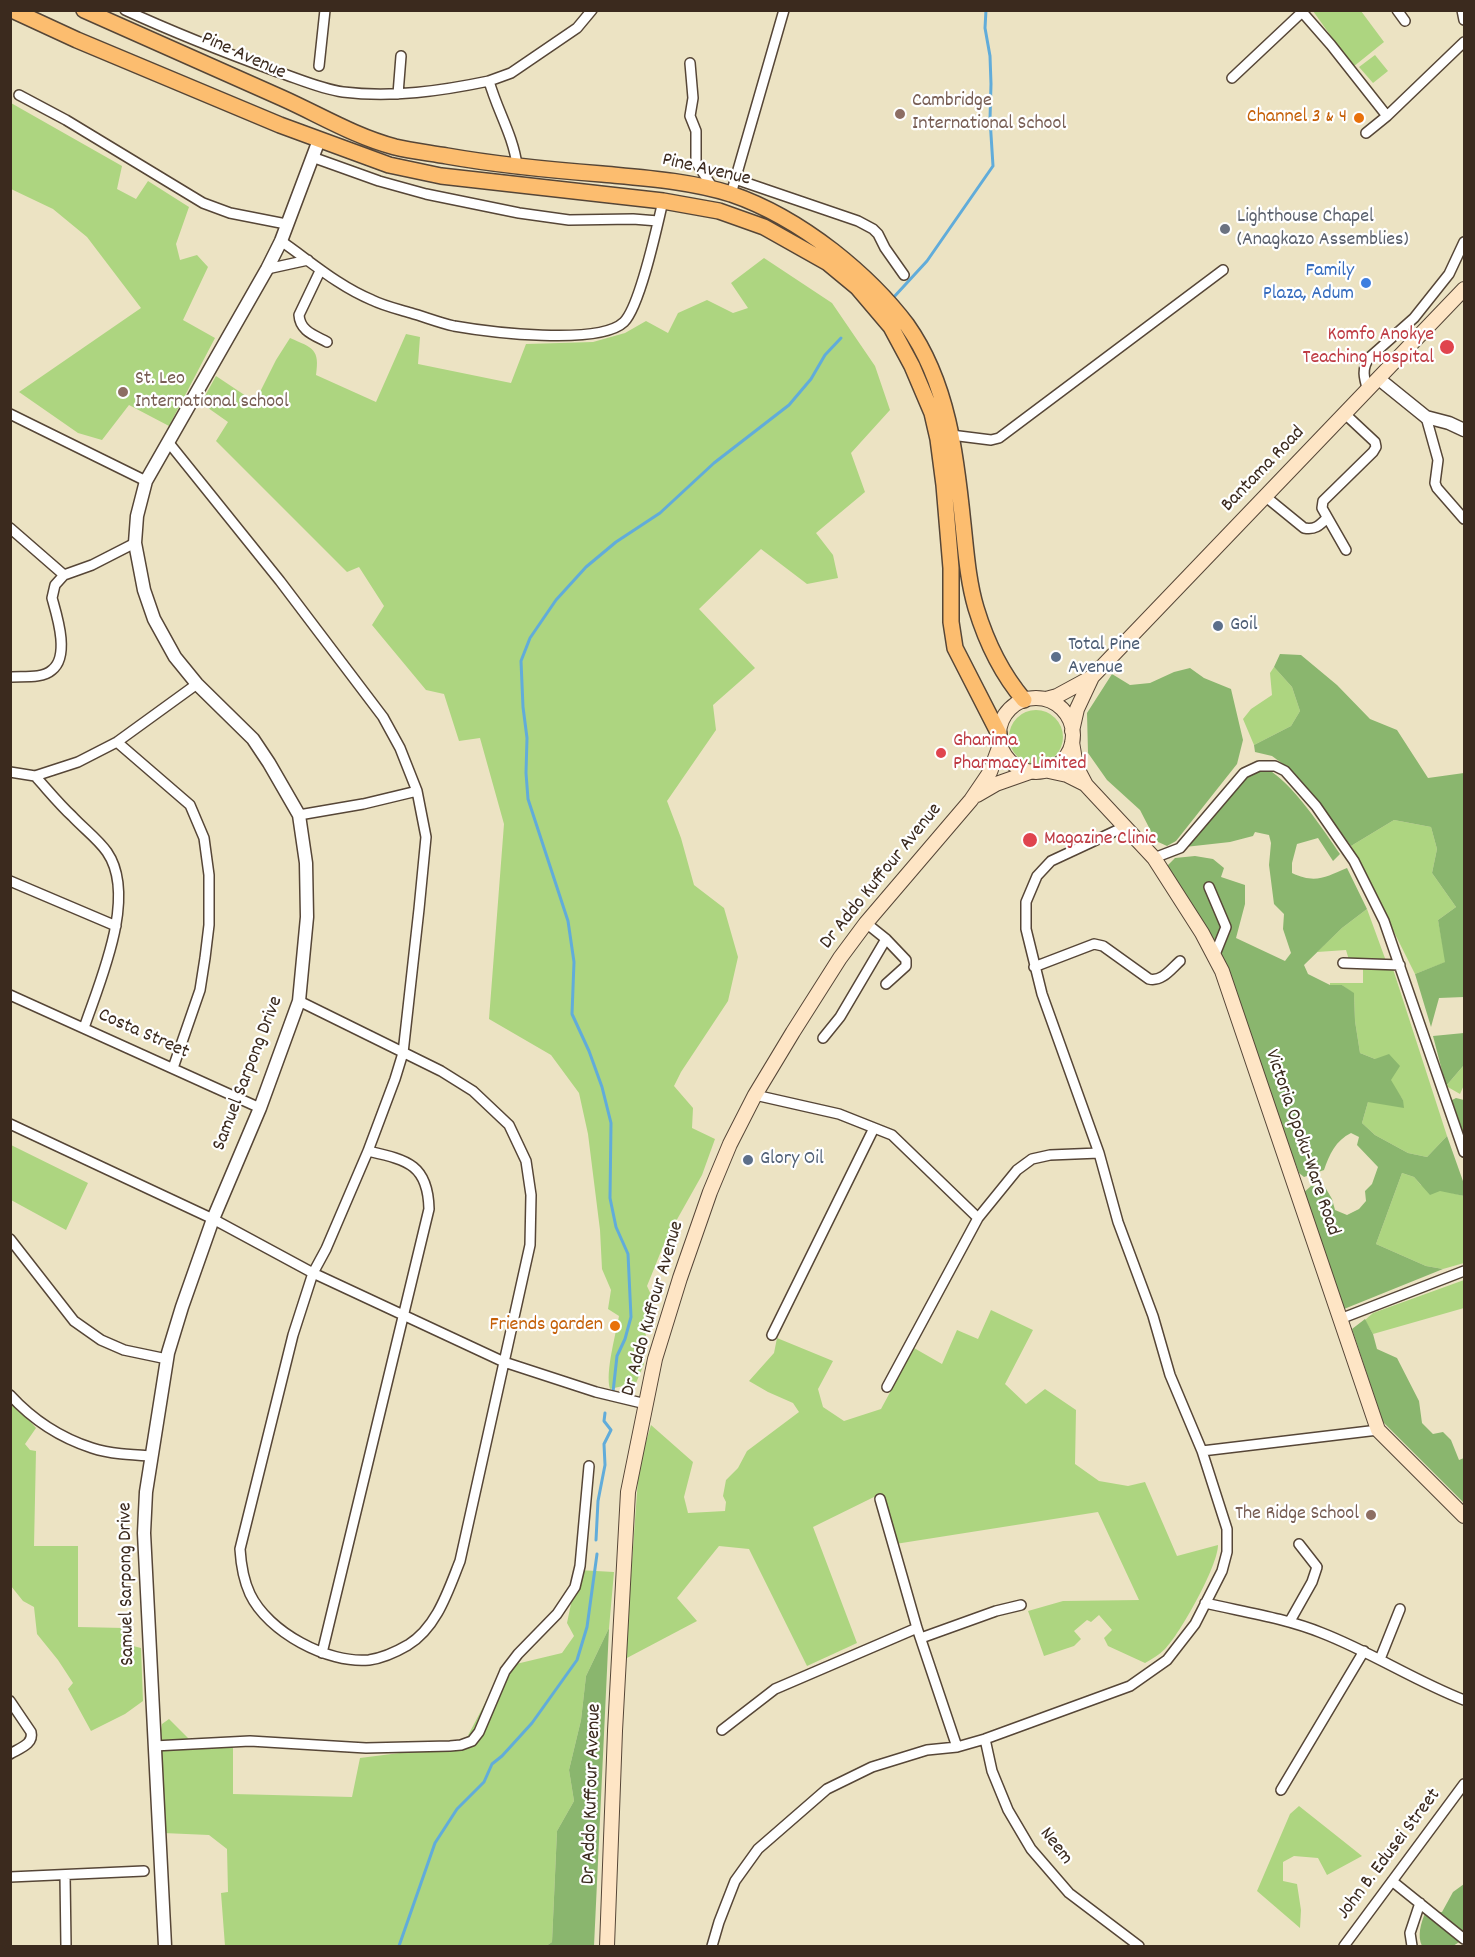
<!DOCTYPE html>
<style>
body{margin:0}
#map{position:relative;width:1475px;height:1957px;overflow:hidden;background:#ece3c3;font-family:Dekko,sans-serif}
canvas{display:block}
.frame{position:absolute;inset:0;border:12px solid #3b2a1e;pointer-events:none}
</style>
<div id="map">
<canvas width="1475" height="1957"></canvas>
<div class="frame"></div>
</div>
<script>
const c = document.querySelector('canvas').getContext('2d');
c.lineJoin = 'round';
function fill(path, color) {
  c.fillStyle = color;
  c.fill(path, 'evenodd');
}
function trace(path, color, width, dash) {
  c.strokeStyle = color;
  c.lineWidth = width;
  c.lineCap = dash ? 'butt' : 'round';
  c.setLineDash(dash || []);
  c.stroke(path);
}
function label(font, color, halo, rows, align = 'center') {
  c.font = font + ' Dekko,sans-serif';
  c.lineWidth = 4.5;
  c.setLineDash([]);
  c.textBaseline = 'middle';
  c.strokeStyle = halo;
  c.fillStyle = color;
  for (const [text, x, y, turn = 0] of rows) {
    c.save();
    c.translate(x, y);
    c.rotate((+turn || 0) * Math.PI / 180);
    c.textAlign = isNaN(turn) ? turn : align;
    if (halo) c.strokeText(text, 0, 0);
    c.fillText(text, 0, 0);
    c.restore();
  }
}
fill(new Path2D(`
 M1313 11H1361L1384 42 1353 67Z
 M1375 55 1388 71 1373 83 1359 67Z
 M11 103 122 166 117 189 136 199 148 181 189 207 176 244 180 260 197 255 208 267 183 320 215 338 169 426 129 405 102 440 78 433 19 392 141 308 87 237 53 209 11 189Z
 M764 258 832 303 875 366 890 410 851 453 865 492 816 533 833 555 838 578 807 584 761 549 699 609 755 668 713 705 716 730 667 801 681 838 694 885 724 908 738 957 728 1001 681 1072 674 1086 693 1108 692 1128 715 1139 702 1175 666 1239 647 1286 653 1299V1315L646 1330 644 1364 636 1383 610 1389C605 1372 616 1334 619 1316L608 1309 611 1290 602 1269 600 1230 588 1134 579 1093 551 1055 489 1019 504 824 480 738 459 741 444 694 426 690 372 625 384 606 359 567 347 572 216 441 228 422 201 403 216 376 255 402 276 360 290 338C313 348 320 349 316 375L376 402 406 334 420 337 418 364 511 383 526 344 593 342 625 333 646 321 668 333 678 313 707 300 733 313 748 308 731 283Z
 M1274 667 1292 687 1300 711 1291 726 1254 745 1243 719 1251 709 1272 695 1270 673Z
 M1009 737a27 27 0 1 1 54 0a27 27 0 1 1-54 0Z
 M1394 820 1431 827 1437 849 1432 873 1456 907 1438 920 1446 962 1415 974 1351 846Z
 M1367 909 1386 961 1349 960 1346 950 1317 952 1342 928Z
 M1363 968 1393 969 1447 1136 1427 1157 1408 1153 1375 1135 1362 1123 1368 1102 1403 1100 1375 1059 1360 1053 1355 1021 1354 994 1342 985H1330V983H1363Z
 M1464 1065V1085L1460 1094 1446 1086Z
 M11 1145 88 1183 66 1230 11 1200Z
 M1402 1173 1414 1177 1421 1185 1464 1196V1263L1443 1269 1426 1266 1376 1244Z
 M1464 1280V1308L1373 1334 1365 1320 1373 1313Z
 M991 1310 1033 1330 1005 1384 1026 1404 1045 1389 1076 1410 1075 1464 1099 1481 1128 1486 1145 1482 1177 1556 1218 1545C1218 1566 1180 1634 1165 1649 1159 1655 1152 1659 1145 1663L1108 1646 1104 1638 1112 1630 1099 1615 1091 1622 1087 1620 1074 1631 1081 1639 1074 1646 1044 1656 1028 1611 1063 1601 1139 1600 1098 1512 889 1545 876 1496 813 1527 857 1643 807 1666 749 1549 719 1546 677 1598 697 1621 625 1659 639 1465 651 1425 693 1462 684 1497 688 1513 725 1511 726 1502 723 1496 726 1480 738 1468 747 1451 799 1412 793 1403 768 1392 749 1381 774 1353 777 1338 833 1361 818 1389 823 1407 844 1421 881 1409 914 1348 942 1364 957 1330 978 1339Z
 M10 1398 36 1428 25 1444 30 1450 36 1451 34 1546H78V1627L124 1628 133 1646 141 1648 143 1701 125 1714 91 1731 68 1689 73 1683 58 1660 37 1634 34 1607 23 1601 11 1586Z
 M578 1570 614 1572 609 1628 586 1676 581 1720 569 1770 574 1801 557 1831 552 1942 546 1946H225L221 1893 228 1892 227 1849 209 1835 163 1833 159 1744 162 1724 169 1719 191 1741H233V1794L352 1797 360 1758 463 1745 493 1688 516 1664 562 1653 574 1636 567 1623Z
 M1299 1806 1362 1856 1327 1875 1318 1858 1294 1856 1283 1862V1881L1297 1884 1301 1910 1300 1928 1257 1891 1290 1814Z`), '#add580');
fill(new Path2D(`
 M1280 654 1301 655 1337 685 1370 719 1397 730 1428 778 1464 773V997L1439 998 1431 1027 1415 974 1445 962 1438 920 1456 907 1432 873 1437 849 1431 827 1394 820 1351 846 1324 809 1283 764 1272 756 1255 752 1254 745 1291 726 1300 711 1292 687 1274 667Z
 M1190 668 1204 678 1231 689 1243 740 1237 764 1176 841 1167 846 1156 841 1140 810 1107 780 1088 753 1087 713 1112 674 1130 685 1150 683 1174 672Z
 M1267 769C1292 782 1324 831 1340 854L1333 861 1318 838 1297 844 1292 863V873C1315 884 1326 877 1347 868L1367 909 1342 928 1304 965 1308 974 1330 985H1342L1354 993 1355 1021 1360 1053 1375 1059 1389 1054 1400 1066 1391 1080 1403 1100 1404 1108 1368 1102 1362 1123 1375 1135 1408 1153 1427 1157 1447 1136 1464 1184V1196L1440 1191 1430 1195 1414 1177 1402 1173 1376 1244 1426 1266 1443 1269 1344 1309 1302 1194 1311 1186 1325 1187 1332 1199 1335 1210 1347 1215 1359 1209 1366 1201 1365 1191 1372 1184 1378 1167 1357 1145 1359 1137 1351 1133C1336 1140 1329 1155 1324 1170L1304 1177 1299 1173 1214 946 1166 867 1175 858 1195 856 1213 859 1224 868 1221 877 1245 885V904L1236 938 1285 961 1291 953 1283 929 1284 914 1274 904 1269 865 1271 843 1269 835 1255 832 1253 836 1230 842 1185 847 1246 775 1256 770Z
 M1464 1033V1065L1446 1086 1433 1036Z
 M1456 1098 1464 1100V1144L1450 1101Z
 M1365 1319 1373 1334 1377 1349 1397 1358 1419 1401 1422 1423 1433 1434 1443 1432 1451 1440 1459 1460 1464 1458V1503L1383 1422 1352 1329Z
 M609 1628 594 1946H546L552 1942 557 1831 574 1801 569 1770 581 1720 586 1676Z
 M1464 1884V1939L1453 1946H1422C1417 1936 1421 1923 1425 1913L1442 1912 1453 1892Z`), '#8ab66e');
trace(new Path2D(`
 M893 298 927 261 993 166 990 119 991 84 990 56 985 28 986 10
 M613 1392 617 1356 625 1339 631 1317 628 1254 616 1227 610 1198 611 1123 602 1087 589 1051 572 1014 574 962 568 921 528 799 526 773 527 738 523 707 521 661 530 638 556 600 586 567 616 542 660 513 714 463 789 405 811 379 825 355 841 338
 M596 1540 598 1501 605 1465 604 1444 611 1430 604 1421 605 1413
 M399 1946 435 1843 457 1809 484 1782 492 1764 502 1756 532 1723 577 1660 587 1627 597 1554`), '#61acda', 3);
const minor = new Path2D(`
 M125 10C175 33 226 53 278 72 299 79 321 89 343 92 392 98 441 91 489 81
 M1397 10 1405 21
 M1462 10 1464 20
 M690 63 693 98 690 116 696 131V162L713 188
 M319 66 325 10
 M1232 78 1299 15 1303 13 1331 45 1387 116
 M398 94 401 56
 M19 95 66 120 203 203 230 213 286 224
 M1366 133 1387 116 1464 42
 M312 157 379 181 426 194 519 213 569 220 633 219 658 221
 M517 165C513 135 497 110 489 81L511 73 577 28 592 10
 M735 179 858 221 873 229 878 234 885 248 904 275
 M731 194 784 10
 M281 241C310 261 338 286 372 300 384 306 398 309 411 313 425 317 440 323 454 326 488 332 599 346 624 322 640 306 657 227 663 201
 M267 269 308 260
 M320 271 299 315C300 331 314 335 327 342
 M1368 391C1364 378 1361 368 1370 357L1414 318 1449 274 1464 242
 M10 414 146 481
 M1345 414 1375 442 1376 447 1373 452 1323 501 1322 508 1346 550
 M1426 417 1438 460 1435 483 1437 488 1464 519
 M951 435 991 440 999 438 1223 270
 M169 443 280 581 383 717 400 748 417 791 426 837 419 909 403 1053 395 1079 368 1151 326 1249 313 1273 293 1335 240 1549C241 1565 243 1579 250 1594 268 1632 328 1664 369 1660 383 1658 396 1652 408 1645 437 1627 448 1591 460 1561L530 1245 531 1195 526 1161 509 1125 473 1091 441 1071 299 1001
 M1266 497 1304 528C1315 530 1319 526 1327 518
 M10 528 64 575
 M10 677C23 676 42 679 52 670 70 656 57 616 52 598L55 585 64 575 92 565 135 543
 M117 742 190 805 204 838 209 875V925L205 958 200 990 173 1068
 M10 772 35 776C47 789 59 804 72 816 83 828 98 839 107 852 138 897 99 983 84 1028
 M35 776 78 762 117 742 197 684
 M299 815 363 804 417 791
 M1154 858 1180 848 1244 773 1259 766H1275L1285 771 1316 806 1354 861 1384 921 1464 1152
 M10 881 116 926
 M1209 887 1226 927 1214 957
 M866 923 886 939 906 960V966L886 984
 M1343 963 1400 965
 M1034 967 1094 944 1103 946 1149 979C1162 982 1171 969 1180 961
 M10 995 260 1108
 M823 1038 840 1017 886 939
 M755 1095 839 1114 892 1135 978 1218
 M10 1124 213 1219 313 1273 504 1362 596 1392 646 1404
 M10 1239 74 1321 101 1340 124 1350 167 1359
 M1340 1319 1464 1271
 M772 1335 874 1128
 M887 1387 978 1218 1017 1170 1032 1159 1050 1155 1099 1153
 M10 1395C32 1419 61 1438 92 1448 110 1454 132 1455 152 1456
 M1202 1451 1378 1430
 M880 1499 917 1628 957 1747
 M1205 1603C1244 1612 1285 1618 1322 1633 1371 1652 1415 1681 1464 1700
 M1290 1621 1312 1582 1317 1567 1299 1544
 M921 1638 996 1611 1021 1605
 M322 1653 429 1209C428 1164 407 1160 368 1151
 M1380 1659 1400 1609
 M10 1701 31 1732C34 1744 20 1748 10 1754
 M722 1730 775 1689 917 1628
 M985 1739 992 1771 1008 1810 1031 1849 1069 1893 1139 1946
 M154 1746 250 1741 366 1748 450 1746 461 1745 472 1741 479 1732 505 1671 518 1654 557 1614 575 1587 580 1566 589 1466
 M1281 1790 1364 1651
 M65 1875 66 1946
 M10 1877 144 1871
 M1392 1881 1464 1939
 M712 1946 719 1922 735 1881 758 1849 827 1789 872 1767 927 1750 957 1747 985 1739 1130 1686 1167 1660 1195 1624 1222 1571 1227 1552V1529L1202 1451 1170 1375 1153 1316 1118 1222 1099 1153 1042 994 1026 929V902L1037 876 1051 861 1124 827
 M1344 1946 1464 1784
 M1412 1946 1410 1933 1420 1903`);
const tertiary = new Path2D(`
 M1379 379 1426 417 1449 423 1464 430
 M165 1946 144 1533 146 1492 168 1353 182 1307 213 1219 260 1108 299 1001 307 917 306 863 299 815 269 763 253 739 197 684 175 657 154 619 144 590 135 543 137 516 146 481 267 269 281 241 319 140`);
const secondary = new Path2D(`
 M999 735a37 37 0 1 1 74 0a37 37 0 1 1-74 0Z
 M1046 699 1057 696 1092 677 1464 289
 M1072 731 1077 709 1092 677
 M1072 742 1076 766 1086 785 1154 858 1202 933 1222 971 1378 1430 1464 1516
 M1044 770 1067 775 1085 784
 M977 795 996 784 1033 771
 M607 1946 615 1731 628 1492 655 1359 680 1278 710 1192 730 1144 755 1095 793 1032 840 958 866 923 971 800 990 772 1000 745`);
const primary = new Path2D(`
 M12 10 77 40 280 125 389 165 441 176 663 201 719 211 764 227 828 263 857 287 891 327 912 366 932 413 938 439 944 485 951 568V622L955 648 999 734
 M84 10C150 40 216 68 282 98 320 115 354 136 395 147 412 151 430 153 447 156 498 165 550 170 602 174 645 178 690 181 731 194 769 207 802 227 833 251 861 273 886 297 907 325 948 383 956 455 963 524 966 552 968 581 976 608 986 641 1001 673 1024 700`);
trace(minor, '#564637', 12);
trace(tertiary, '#564637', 15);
trace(secondary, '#564637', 16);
trace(primary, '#564637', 18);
trace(minor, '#fff', 9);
trace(tertiary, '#fff', 12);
trace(secondary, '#fee5c5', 14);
trace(primary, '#fcbd6f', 15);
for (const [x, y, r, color] of [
 [900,114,6,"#8d6e63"],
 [1359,118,6,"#e8710a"],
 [1225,229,6,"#6b7280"],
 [1366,283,6,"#3f7fe0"],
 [1447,347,8,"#e0444e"],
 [123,392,6,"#8d6e63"],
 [1218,626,6,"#5c6f8a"],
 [1056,657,6,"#5c6f8a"],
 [941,753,6,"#e0444e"],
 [1030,840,8,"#e0444e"],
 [748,1160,6,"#5c6f8a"],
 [615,1326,6,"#e8710a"],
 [1371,1515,6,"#8d6e63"]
]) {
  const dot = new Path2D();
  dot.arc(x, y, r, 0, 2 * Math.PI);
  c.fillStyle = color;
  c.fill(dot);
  trace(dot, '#fff', 2);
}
label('20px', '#3b2a1e', '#fff', [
 ["Pine Avenue",243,57,24],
 ["Pine Avenue",706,171,13],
 ["Bantama Road",1264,470,-46],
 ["Dr Addo Kuffour Avenue",882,877,-51],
 ["Costa Street",143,1035,24],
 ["Samuel Sarpong Drive",249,1074,-69],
 ["Victoria Opoku-Ware Road",1301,1143,71],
 ["Dr Addo Kuffour Avenue",654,1309,-74],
 ["Samuel Sarpong Drive",128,1584,-91],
 ["Dr Addo Kuffour Avenue",593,1794,-88],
 ["Neem",1055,1847,52],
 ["John B. Edusei Street",1390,1855,-53]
]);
label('20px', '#785e54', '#fff', [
 ["Cambridge",912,102],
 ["International School",912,125],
 ["St. Leo",135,380],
 ["International school",135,403],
 ["The Ridge School",1359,1515,"right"]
], 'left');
label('20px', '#c56008', '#fff', [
 ["Channel 3 & 4",1347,118],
 ["Friends garden",603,1326]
], 'right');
label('20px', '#5b616d', '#fff', [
 ["Lighthouse Chapel",1237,218],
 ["(Anagkazo Assemblies)",1237,241]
], 'left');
label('20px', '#366cbe', '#fff', [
 ["Family",1354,272],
 ["Plaza, Adum",1354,295]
], 'right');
label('20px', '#be3a42', '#fff', [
 ["Komfo Anokye",1434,336,"right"],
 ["Teaching Hospital",1434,359,"right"],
 ["Ghanima",953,742],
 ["Pharmacy Limited",953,765],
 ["Magazine Clinic",1044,840]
], 'left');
label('20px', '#4e5e75', '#fff', [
 ["Goil",1230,626],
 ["Total Pine",1068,646],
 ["Avenue",1068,669],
 ["Glory Oil",760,1160]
], 'left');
</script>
